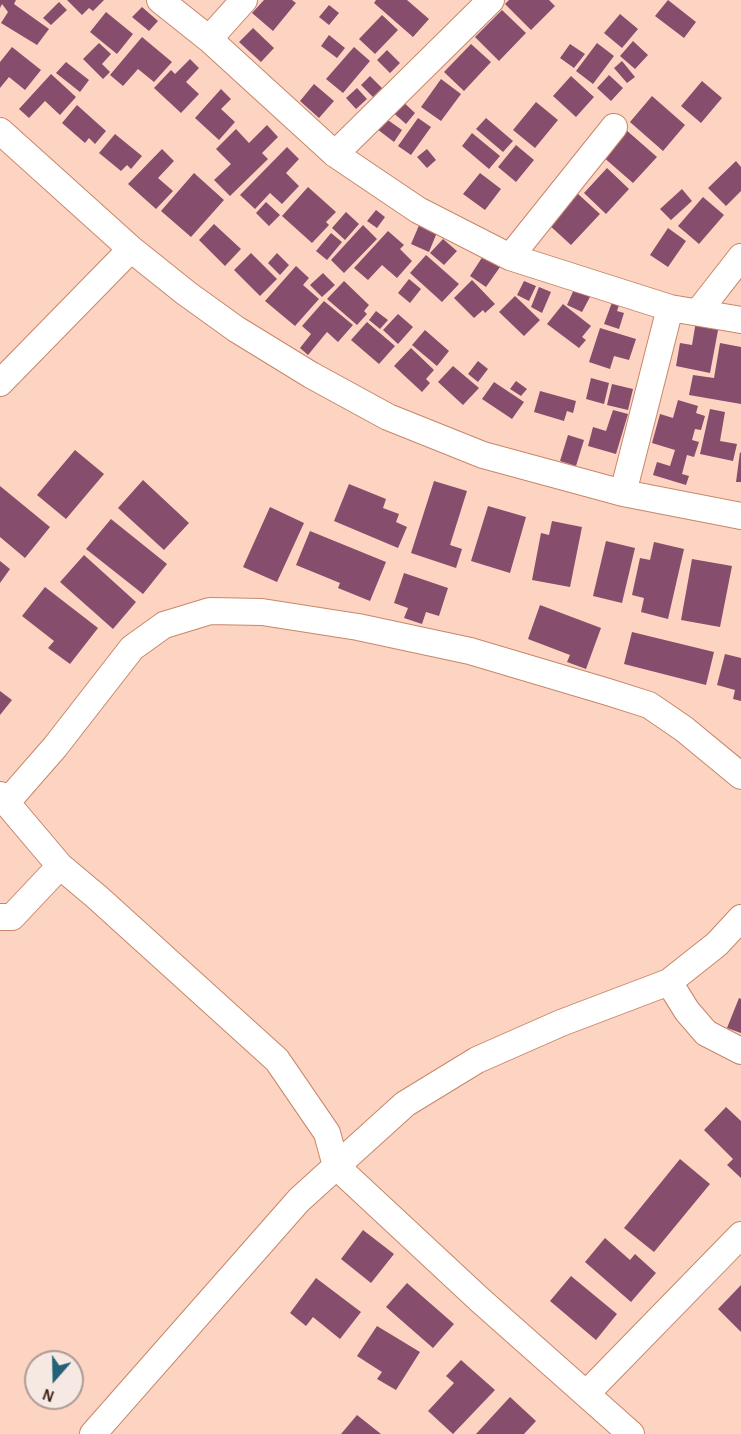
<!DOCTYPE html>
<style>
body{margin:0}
#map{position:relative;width:741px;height:1434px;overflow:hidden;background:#fdd4c1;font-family:"Alegreya Sans",sans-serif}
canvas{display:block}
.north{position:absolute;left:24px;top:1350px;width:60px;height:60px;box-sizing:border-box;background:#f6e8e2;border:2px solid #ae9b93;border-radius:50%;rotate:200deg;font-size:16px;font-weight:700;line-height:24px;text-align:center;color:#42281c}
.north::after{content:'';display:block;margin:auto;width:21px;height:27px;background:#246279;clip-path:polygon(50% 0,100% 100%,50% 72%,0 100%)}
</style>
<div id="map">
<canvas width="741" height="1434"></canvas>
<div class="north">N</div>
</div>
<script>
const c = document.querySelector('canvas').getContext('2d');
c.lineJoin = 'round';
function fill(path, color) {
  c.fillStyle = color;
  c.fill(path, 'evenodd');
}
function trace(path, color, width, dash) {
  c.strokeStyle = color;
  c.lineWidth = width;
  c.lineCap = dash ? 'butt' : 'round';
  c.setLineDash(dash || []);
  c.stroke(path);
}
fill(new Path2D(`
 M0 0H16L14 4 49 29 37 45 1 23 8 12 2 4 0 8Z
 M67 0H104L93 11 89 8 82 15Z
 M264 0H292L296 3 273 31 252 13Z
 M376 0H407L429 19 413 37 374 3Z
 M509 0H549L555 6 531 30 505 4Z
 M668 0 696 22 684 38 655 16Z
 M59 2 67 10 51 25 43 18Z
 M329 5 339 13 329 25 319 17Z
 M142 7 158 21 149 31 132 17Z
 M502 10 526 33 499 61 475 37Z
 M106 12 133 34 117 54 90 32Z
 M620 14 638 29 622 48 604 33Z
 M382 15 398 30 375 54 359 39Z
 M253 28 274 48 261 62 239 42Z
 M329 35 345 48 337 58 321 46Z
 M142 37 172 62 154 82 138 69 123 86 110 75Z
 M633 41 648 55 635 69 620 56Z
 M99 43 111 54 102 64 110 72 103 79 83 59Z
 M597 43 614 56 593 84 576 71Z
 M471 44 491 62 464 91 444 72Z
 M570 44 585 54 574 68 560 58Z
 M12 47 41 70 25 90 9 77 0 88V62Z
 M354 47 370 61 343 93 326 79Z
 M387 50 400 63 390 73 377 60Z
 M190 59 199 68 186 82 199 94 181 113 154 88 171 70 175 74Z
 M622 61 635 77 627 83 614 68Z
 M66 62 89 80 80 92 56 73Z
 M51 74 76 97 60 115 45 101 29 118 19 109Z
 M609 75 623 88 611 101 597 88Z
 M370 76 382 88 373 97 361 85Z
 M571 76 594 97 576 117 553 96Z
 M441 79 461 94 441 121 421 107Z
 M702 81 722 98 701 123 681 106Z
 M314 84 334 101 319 118 300 101Z
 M357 88 367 99 356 109 346 98Z
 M221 89 231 99 221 109 235 122 219 140 195 118Z
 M652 96 685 125 663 151 630 122Z
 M399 98 415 113 406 124 389 109Z
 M536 102 558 120 535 148 513 130Z
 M77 105 106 131 95 144 89 138 85 143 62 123Z
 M385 118 402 130 394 142 377 129Z
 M418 118 431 127 411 155 398 146Z
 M486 118 513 141 503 152 476 129Z
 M267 125 278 137 262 153 268 159 230 196 214 180 231 164 216 149 236 129 249 143Z
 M625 129 657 157 633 183 602 156Z
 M472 133 500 156 489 169 462 146Z
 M115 134 142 156 131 169 127 165 121 171 99 153Z
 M516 145 534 160 516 182 498 167Z
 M287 147 299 159 286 173 299 186 282 204 270 193 255 209 240 195Z
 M162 149 174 161 158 178 173 191 156 209 128 184Z
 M427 149 436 160 427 168 417 157Z
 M736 161 741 167V191L726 206 708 188Z
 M607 168 629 189 606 214 584 193Z
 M194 173 224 200 191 237 161 211Z
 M480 173 501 189 485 210 463 194Z
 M308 187 336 212 326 222 329 225 312 243 282 216Z
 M682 189 692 201 671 220 660 209Z
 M577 193 600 214 571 245 548 224Z
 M703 197 724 215 699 244 678 226Z
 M266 202 280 215 269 226 256 213Z
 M376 210 385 217 377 228 367 221Z
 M346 212 359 224 345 240 332 228Z
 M420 223 438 230 429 252 411 244Z
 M214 224 241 249 225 266 199 240Z
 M363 225 377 239 344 273 331 260Z
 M668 228 686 241 668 267 650 255Z
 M388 231 404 245 400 249 412 261 397 278 382 265 368 280 354 268Z
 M331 233 342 242 327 260 316 251Z
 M443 239 457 251 444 265 430 253Z
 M251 253 277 279 260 296 234 270Z
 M277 253 289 265 280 275 268 263Z
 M426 255 459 284 442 302 410 273Z
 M483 256 500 267 486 287 470 276Z
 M296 266 309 278 303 285 319 299 295 326 265 301Z
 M323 273 335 285 322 297 310 285Z
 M409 279 421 289 410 303 398 293Z
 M472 280 495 304 485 313 483 310 474 318 454 298Z
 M344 281 369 305 364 311 367 314 357 325 327 299Z
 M524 281 536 286 529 301 517 295Z
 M539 287 551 292 542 313 531 307Z
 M575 287 591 295 582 312 567 305Z
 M515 296 540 320 524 336 499 312Z
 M614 297 621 299 617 311 624 313 619 329 604 324Z
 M324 301 353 325 338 342 327 332 308 355 300 348 311 334 302 326Z
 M563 304 591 326 582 337 586 340 579 348 547 324Z
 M376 311 388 320 380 329 369 320Z
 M398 314 413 327 398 344 383 330Z
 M696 321 719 325 710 373 676 366 680 343 692 345Z
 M367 322 395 346 379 364 351 340Z
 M600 328 636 339 629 360 614 356 610 369 589 362Z
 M425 330 449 351 437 366 412 345Z
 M720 343 741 347V404L689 395 693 375 714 378Z
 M411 348 434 370 426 379 430 383 422 392 394 366Z
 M478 361 488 369 478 382 468 374Z
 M453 366 479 388 463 405 438 382Z
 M591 378 609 383 604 404 586 399Z
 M516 381 527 389 521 396 510 389Z
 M494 382 524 402 512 419 482 399Z
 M612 384 633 389 628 410 607 405Z
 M540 391 576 401 573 413 567 411 564 421 534 412Z
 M678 400 698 406 696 413 705 416 701 430 695 429 692 440 699 442 694 457 687 455 682 474 689 476 686 485 653 475 657 462 670 466 675 450 652 443 660 414 673 418Z
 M710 409 725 412 720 441 737 444 733 461 700 454Z
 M613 410 628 414 616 454 588 446 593 427 606 431Z
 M568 435 584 440 576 466 560 461Z
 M75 450 104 474 66 519 37 495Z
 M740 452 741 453V482H736Z
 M143 480 189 523 164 550 118 508Z
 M434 481 467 491 450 545 462 549 456 568 411 553Z
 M349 484 386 499 383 508 399 514 396 522 407 527 398 548 334 521Z
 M0 486 50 527 25 558 0 537Z
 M488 506 526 517 510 573 471 561Z
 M270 507 304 523 277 582 243 567Z
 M111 519 167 564 143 594 86 549Z
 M552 521 582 527 570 587 532 580 541 533 549 535Z
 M310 531 386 562 370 601 338 588 340 583 296 565Z
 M606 541 635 548 622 603 593 596Z
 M654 542 684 549 668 619 641 612 644 598 632 595 640 558 650 560Z
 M84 555 136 602 113 629 60 582Z
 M692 559 732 566 720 627 681 620Z
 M0 561 10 569 0 583Z
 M404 573 448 588 439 616 426 612 422 624 404 618 408 608 394 603Z
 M45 587 98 628 70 664 48 648 54 641 22 616Z
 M540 605 601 628 586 669 567 662 570 655 528 639Z
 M632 632 714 652 706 685 624 664Z
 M725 654 741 658V701L733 699 735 690 717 685Z
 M0 691 12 700 0 715Z
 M739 998 741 999V1033L727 1028Z
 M726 1107 741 1121V1178L727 1165 733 1159 704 1130Z
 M680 1159 710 1184 654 1252 624 1228Z
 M363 1230 394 1254 371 1283 341 1259Z
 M605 1238 630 1260 635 1254 656 1273 631 1302 585 1262Z
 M571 1276 617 1314 596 1340 550 1301Z
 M316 1278 361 1312 340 1339 313 1317 306 1326 290 1313Z
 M407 1283 454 1324 433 1348 386 1307Z
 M741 1285V1332L718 1309Z
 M377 1326 420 1352 396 1390 377 1379 382 1372 357 1356Z
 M461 1360 495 1390 453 1434 428 1411 454 1383 446 1376Z
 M510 1397 536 1421 524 1434H476Z
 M357 1415 381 1434H341Z`), '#864d6d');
const minor = new Path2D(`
 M160 0 209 39 335 154 418 210 510 257 670 308 741 320
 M209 39 244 0
 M0 131 131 249 186 293 236 329 311 375 388 417 483 455 623 493 741 516
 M335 154 491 0
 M510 257 614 127
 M698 312 741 257
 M0 383 131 249
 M623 493 670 308
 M0 795 60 866 12 917H0
 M7 802 55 747 132 648 164 625 210 611 262 612 358 627 470 651 608 692 649 705 684 729 741 776
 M60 866 97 897 277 1060 327 1133 336 1166 480 1300 631 1434
 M669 982 687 1011 706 1033 741 1051
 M587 1393 741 1235
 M93 1434 299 1200 405 1104 477 1060 561 1023 669 982 717 944 741 918`);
trace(minor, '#c7876a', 28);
trace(minor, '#fff', 26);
</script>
